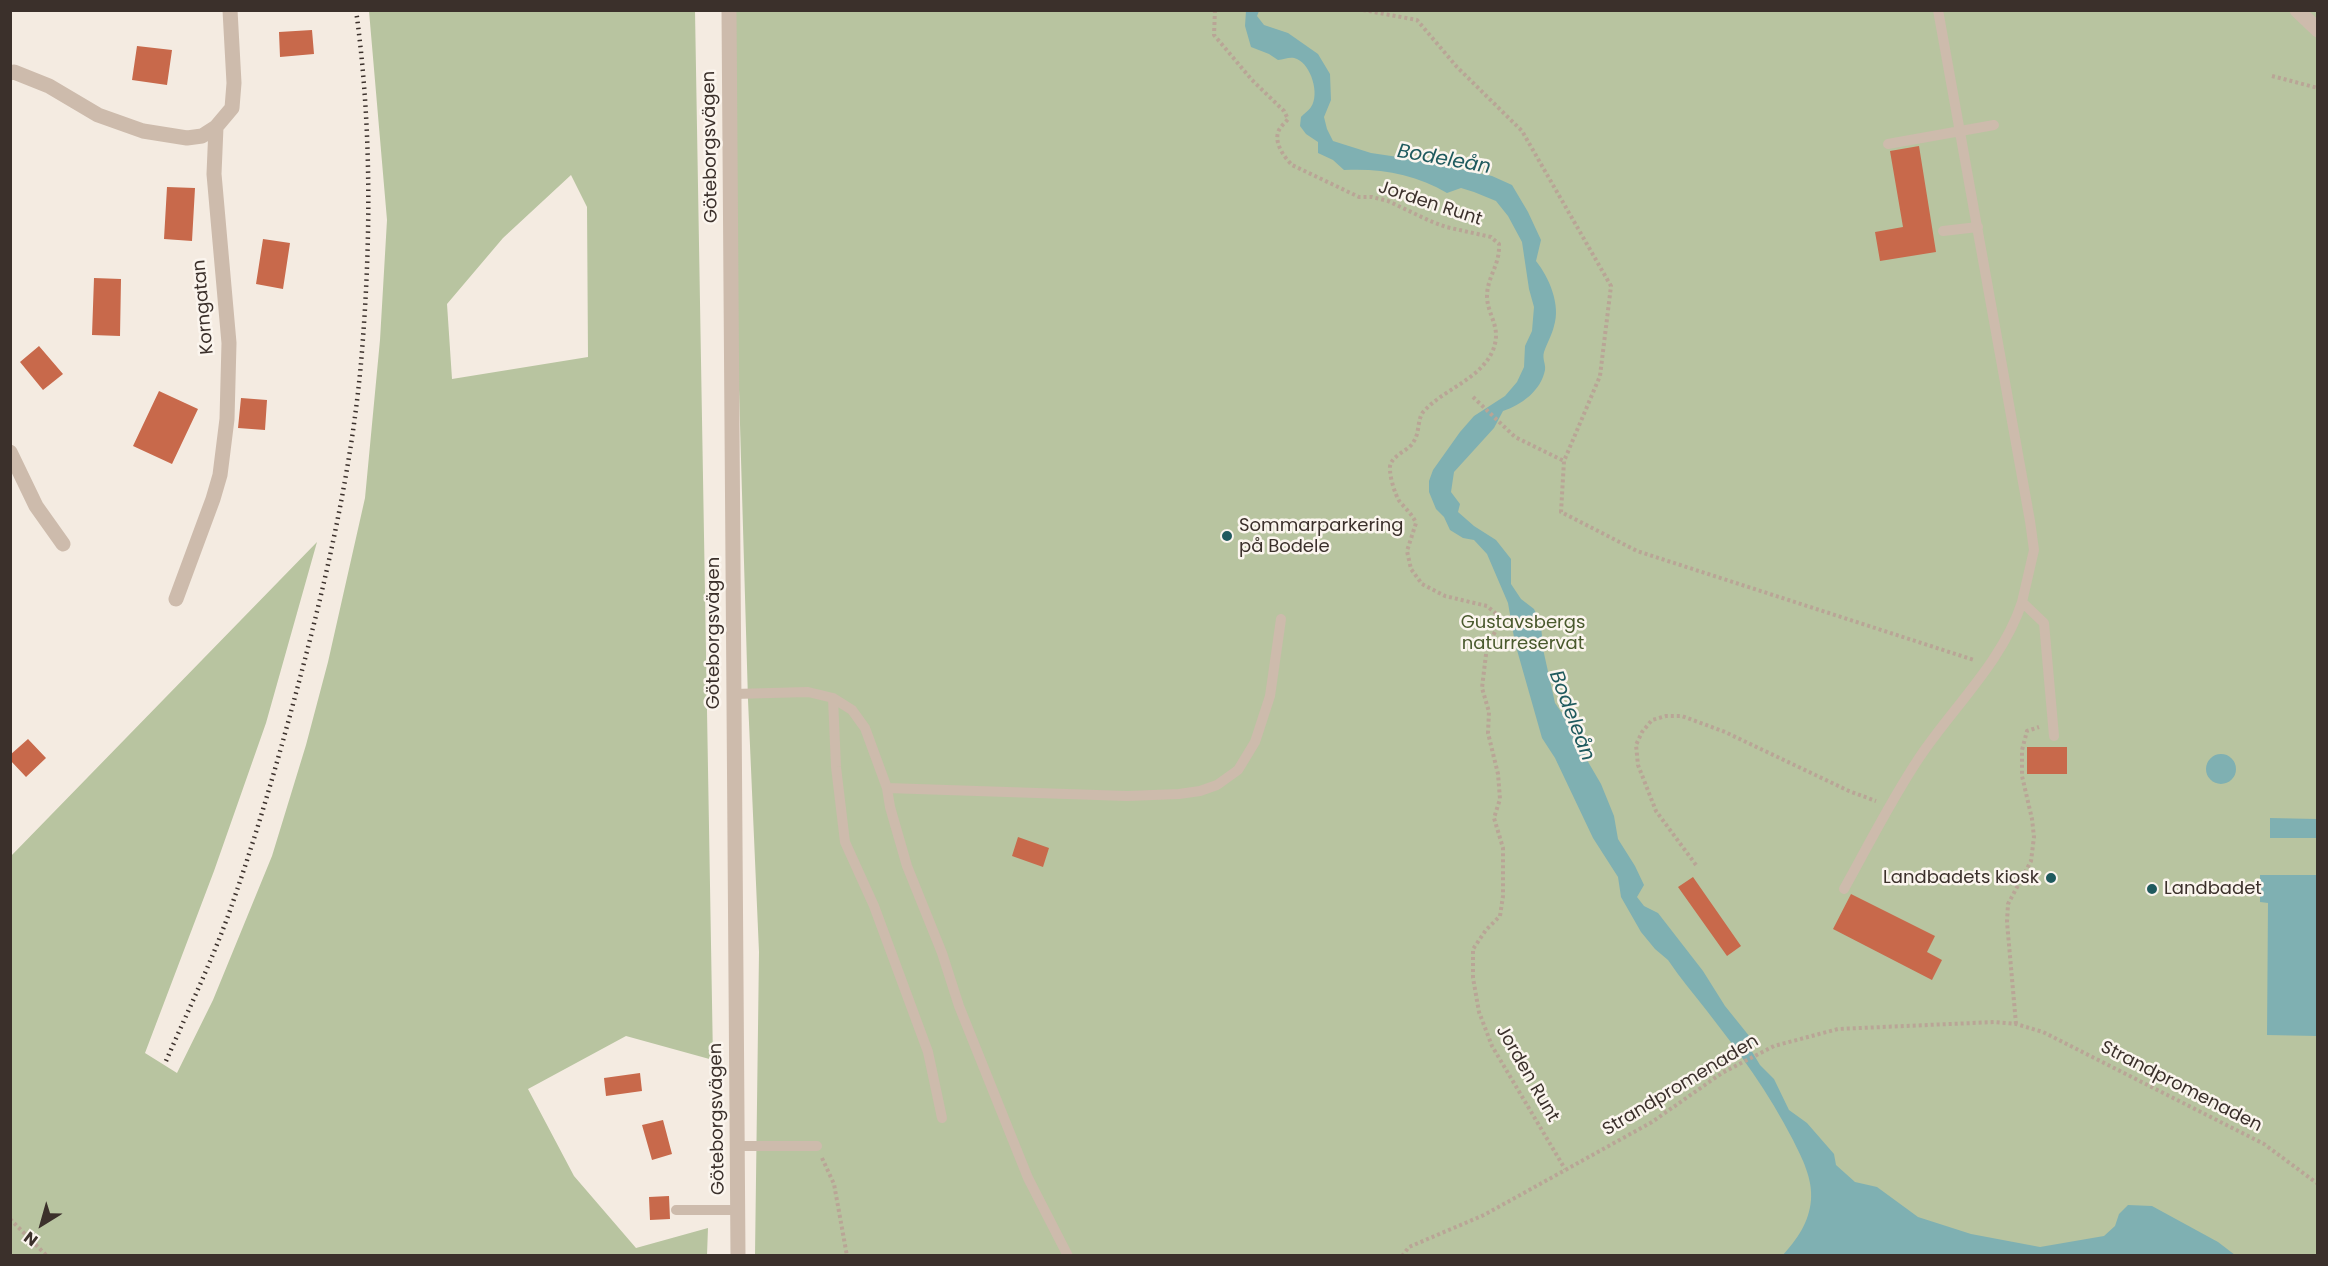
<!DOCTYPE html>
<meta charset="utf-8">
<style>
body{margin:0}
#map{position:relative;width:2328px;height:1266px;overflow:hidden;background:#f4ebe1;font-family:Poppins,sans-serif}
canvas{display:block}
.frame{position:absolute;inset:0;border:12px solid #3b302b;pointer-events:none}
.north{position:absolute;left:12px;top:1194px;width:60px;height:60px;-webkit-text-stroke:4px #fbf5ee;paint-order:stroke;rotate:217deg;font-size:16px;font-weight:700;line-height:24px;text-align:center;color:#3b302b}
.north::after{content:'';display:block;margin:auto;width:21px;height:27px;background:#3b302b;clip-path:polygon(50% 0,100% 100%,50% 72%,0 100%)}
</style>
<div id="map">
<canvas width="2328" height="1266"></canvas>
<div class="frame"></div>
<div class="north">N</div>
</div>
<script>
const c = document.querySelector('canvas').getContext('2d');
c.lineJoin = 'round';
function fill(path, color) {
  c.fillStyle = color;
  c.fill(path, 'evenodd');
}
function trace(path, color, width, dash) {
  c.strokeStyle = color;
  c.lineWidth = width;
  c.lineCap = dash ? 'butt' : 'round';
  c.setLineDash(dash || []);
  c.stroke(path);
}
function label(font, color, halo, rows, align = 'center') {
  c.font = font + ' Poppins,sans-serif';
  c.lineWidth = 5;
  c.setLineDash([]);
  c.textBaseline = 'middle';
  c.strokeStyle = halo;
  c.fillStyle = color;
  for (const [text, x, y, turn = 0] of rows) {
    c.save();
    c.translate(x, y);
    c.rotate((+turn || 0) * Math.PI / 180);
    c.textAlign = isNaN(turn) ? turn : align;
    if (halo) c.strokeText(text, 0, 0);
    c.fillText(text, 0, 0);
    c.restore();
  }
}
fill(new Path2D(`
 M369 11H695L713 1060 626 1036 528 1089 574 1176 636 1248 708 1228 707 1255H11V856L317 542 266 723 214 871 145 1053 177 1073 213 1000 272 856 306 745 328 662 365 498 380 340 387 220ZM571 175 587 207 588 357 452 379 447 304 503 238Z
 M728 11H2317V1255H755L759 952 748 700Z`), '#b8c4a0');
fill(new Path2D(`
 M1246 11H1259L1257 16 1264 25 1288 33 1318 54 1330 74 1331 100 1324 117 1327 129 1333 141 1371 153 1425 161 1492 176 1512 185 1528 212 1541 240 1536 261C1549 277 1561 305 1554 326 1552 335 1547 343 1544 352 1542 359 1546 364 1545 370 1541 391 1521 405 1503 411L1494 428 1454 472 1451 492 1460 504 1458 512 1474 526 1496 540 1511 559V584L1521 599 1534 609 1541 625 1543 649 1555 703 1582 742 1587 760 1601 784 1614 816 1618 839 1635 866 1644 885 1637 897 1644 906 1658 913 1703 971 1725 1006 1754 1042 1751 1050 1760 1065 1774 1079 1789 1110 1807 1123 1834 1154 1836 1165 1855 1182 1877 1187 1918 1217 1971 1234 2040 1247 2104 1236 2115 1226 2119 1214 2128 1205 2152 1206 2218 1242 2235 1255H1783C1797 1239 1809 1223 1811 1200 1813 1179 1802 1158 1793 1140 1769 1093 1739 1052 1707 1011 1694 994 1680 978 1668 960L1655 949 1641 932 1621 897 1618 877 1593 838 1555 758 1542 738 1515 643 1508 603 1487 554 1474 540 1463 538 1450 530 1444 517 1436 509 1429 492V481L1433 470 1460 432 1474 416 1505 396 1517 382 1524 367 1525 346 1532 331 1534 307 1529 289 1522 242 1508 216 1496 201 1474 192 1461 188 1447 193C1416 174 1380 168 1344 170L1333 160 1318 153V142L1306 134 1300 126 1301 117C1304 114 1309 110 1311 107 1320 94 1311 65 1297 59 1291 56 1285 59 1278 60L1269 54 1251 47 1245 26Z
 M2206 769a15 15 0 1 1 30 0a15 15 0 1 1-30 0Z
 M2270 818 2317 819V838H2270Z
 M2260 875H2317V1036L2267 1035 2268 903 2260 902Z`), '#7fb0b2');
fill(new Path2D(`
 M312 30 314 54 280 57 279 32Z
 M137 46 172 50 167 85 132 80Z
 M1919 146 1936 252 1880 261 1875 232 1903 227 1890 151Z
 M167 187 195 188 192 241 164 239Z
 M263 239 290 243 283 289 256 284Z
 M94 278 121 279 120 336 92 335Z
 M39 346 63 374 43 390 20 362Z
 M159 391 198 409 172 464 133 446Z
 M241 398 267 400 265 430 238 428Z
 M28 739 46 758 26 777 10 760V755Z
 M2027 747H2067V774H2027Z
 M1018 837 1049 848 1043 867 1012 856Z
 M1693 877 1741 946 1727 956 1678 887Z
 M1851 894 1935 936 1927 952 1942 960 1932 980 1833 929Z
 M640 1073 642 1091 606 1096 604 1078Z
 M663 1120 672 1154 652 1160 642 1125Z
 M669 1196 670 1219 650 1220 649 1197Z`), '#c8694b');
trace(new Path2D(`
 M1215 10 1214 35 1252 80 1284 111 1288 119C1285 123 1281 126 1279 130 1273 142 1284 157 1292 165L1359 197H1372L1388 201 1430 221 1446 227 1491 237 1499 244C1500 266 1487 276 1487 297 1488 317 1502 327 1493 350 1481 379 1444 389 1424 411 1417 418 1420 432 1414 441 1410 450 1396 453 1391 463 1387 469 1395 496 1400 502 1406 509 1412 514 1416 523L1407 551 1411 569 1422 584 1445 596 1487 606 1500 617 1495 632 1487 646 1482 688 1489 712 1488 733 1498 774 1500 799 1494 818 1503 848V896L1500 916 1486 930 1473 949V978L1479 1012 1492 1046 1565 1169
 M1363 10 1417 20 1457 67 1522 131 1611 286 1600 376 1564 461 1561 512 1637 551 1974 660
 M2272 76 2318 88
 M1473 397 1515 437 1564 461
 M1696 865 1656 811 1638 765 1636 745 1642 732 1652 720 1666 716H1682L1725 732 1849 791 1876 801
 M2016 1024 2007 922 2008 904 2031 861 2034 837 2032 819 2022 776V750L2027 731 2039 727
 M822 1158 834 1184 847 1256
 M10 1219 47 1256
 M1402 1256 1409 1247 1484 1215 1652 1122 1722 1073 1774 1046 1838 1029 1995 1022 2016 1024 2043 1032 2264 1144 2318 1184`), '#b9a596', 4, [3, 3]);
trace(new Path2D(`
 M1938 10 2030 521 2034 550 2022 602 2044 623 2054 736
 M1888 144 1994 125
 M1943 231 1978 227
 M734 694 808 692 833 698 852 710 865 728 887 788 890 807 907 866 942 953 959 1006 1028 1178 1068 1256
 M833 698 836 767 845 842 874 906 928 1052 942 1118
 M887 788 1127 796 1179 794 1200 791 1217 785 1238 770 1255 742 1270 696 1281 619
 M1844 889C1868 846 1891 800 1919 758 1953 707 2003 661 2022 602
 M737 1146H817
 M676 1210H738`), '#cdbbac', 10);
trace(new Path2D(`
 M2297 10 2318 30
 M10 73 14 72 49 86 98 115 143 131 187 138 202 136 216 127
 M10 452 36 506 63 544
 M176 599 213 499 220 475 227 419 229 343 214 174 216 127 232 108 234 83 230 10`), '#cdbbac', 15);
trace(new Path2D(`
 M729 10 738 1256`), '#cdbbac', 15);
trace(new Path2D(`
 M166 1061C187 1013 210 965 228 916 254 843 276 768 296 693 325 585 351 474 361 363 371 246 372 127 356 10`), '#3b302b', 4.5, [1.5, 4.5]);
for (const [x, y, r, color] of [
 [1227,536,6,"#1f5a5e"],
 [2051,878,6,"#1f5a5e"],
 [2152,889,6,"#1f5a5e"]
]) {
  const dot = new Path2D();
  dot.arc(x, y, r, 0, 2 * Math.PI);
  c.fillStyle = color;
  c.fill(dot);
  trace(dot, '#fbf5ee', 2);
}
label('18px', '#3b302b', '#fbf5ee', [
 ["Göteborgsvägen",711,147,-91],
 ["Jorden Runt",1430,204,18],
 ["Korngatan",204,307,-95],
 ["Göteborgsvägen",714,633,-90],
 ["Jorden Runt",1527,1074,60],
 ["Strandpromenaden",1681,1086,-31],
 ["Strandpromenaden",2181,1087,27],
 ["Göteborgsvägen",718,1119,-91]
]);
label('18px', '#3b302b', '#fbf5ee', [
 ["Sommarparkering",1239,526],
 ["på Bodele",1239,547],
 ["Landbadets kiosk",2039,878,"right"],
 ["Landbadet",2164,889]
], 'left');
label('18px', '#4a5a2e', '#fbf5ee', [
 ["Gustavsbergs",1523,623],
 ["naturreservat",1523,644]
]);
label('italic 20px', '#1f5a5e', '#fbf5ee', [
 ["Bodeleån",1444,160,10],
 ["Bodeleån",1571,716,69]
]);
</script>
